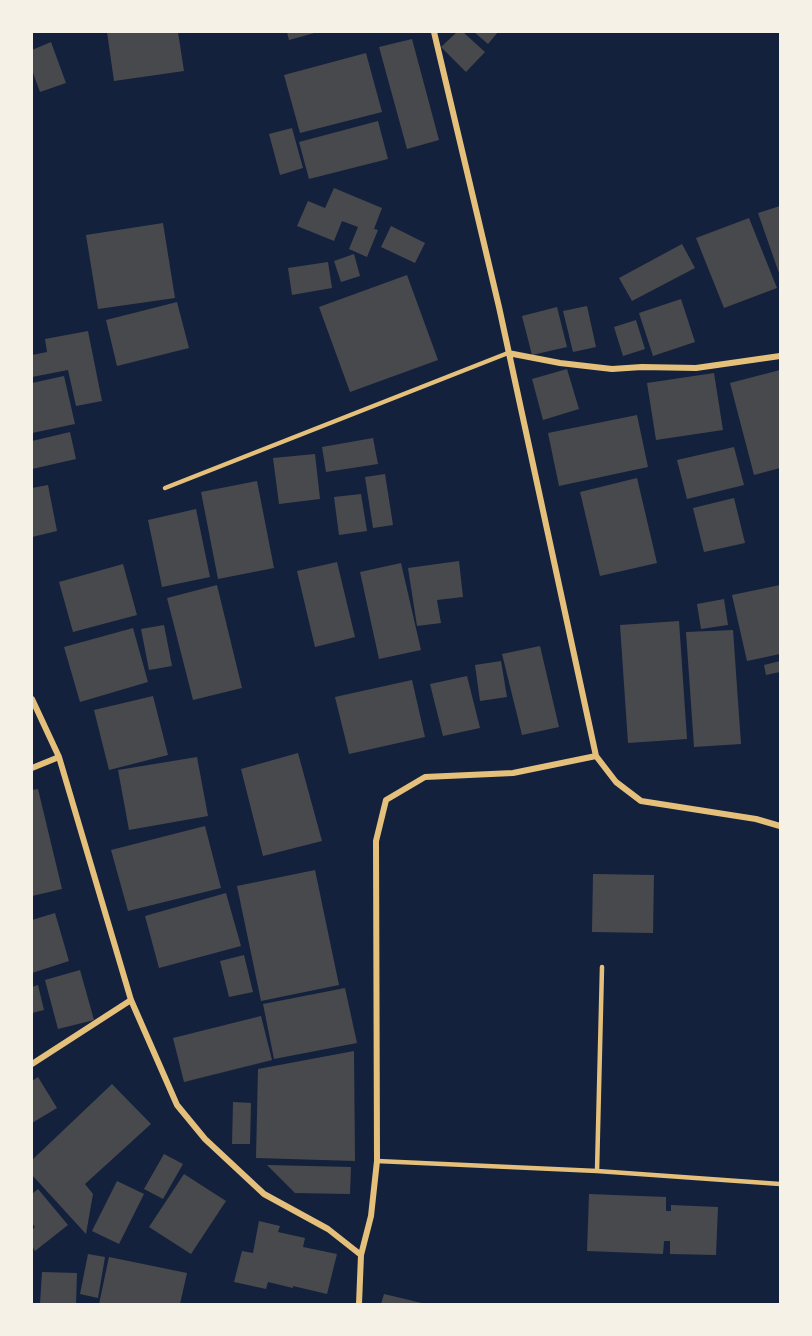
<!DOCTYPE html>
<style>
body{margin:0}
#map{position:relative;width:812px;height:1336px;overflow:hidden;background:#14213d;font-family:Quicksand,sans-serif}
canvas{display:block}
.frame{position:absolute;inset:0;border:33px solid #f6f1e7;pointer-events:none}
</style>
<div id="map">
<canvas width="812" height="1336"></canvas>
<div class="frame"></div>
</div>
<script>
const c = document.querySelector('canvas').getContext('2d');
c.lineJoin = 'round';
function fill(path, color) {
  c.fillStyle = color;
  c.fill(path, 'evenodd');
}
function trace(path, color, width, dash) {
  c.strokeStyle = color;
  c.lineWidth = width;
  c.lineCap = dash ? 'butt' : 'round';
  c.setLineDash(dash || []);
  c.stroke(path);
}
fill(new Path2D(`
 M107 32H178L184 71 114 81Z
 M287 32H318L289 40Z
 M457 32H463L485 52 466 72 441 47Z
 M474 32H498L488 44Z
 M412 39 439 140 407 149 379 47Z
 M51 42 66 83 40 92 32 70V50Z
 M366 53 382 112 300 133 284 75Z
 M378 121 388 159 309 179 299 142Z
 M292 128 303 168 280 175 269 134Z
 M334 188 382 208 374 229 378 230 367 257 349 249 358 227 342 221 334 241 297 226 308 201 325 208Z
 M780 206V276L758 213Z
 M749 218 777 288 724 308 696 238Z
 M163 223 175 298 98 309 86 235Z
 M391 226 425 243 415 263 381 247Z
 M682 244 695 268 632 301 619 278Z
 M354 254 360 276 341 282 334 261Z
 M328 262 332 288 292 295 288 268Z
 M407 275 438 360 350 392 319 307Z
 M681 299 695 342 653 356 639 313Z
 M177 302 189 348 117 366 106 320Z
 M587 306 596 347 573 352 563 311Z
 M557 307 567 347 532 355 522 316Z
 M636 320 645 349 623 356 614 327Z
 M88 331 102 401 76 406 68 370 32 377V355L47 352 45 339Z
 M567 369 579 409 543 420 532 379Z
 M780 370V468L754 475 730 383Z
 M714 373 723 430 656 440 647 383Z
 M64 376 75 424 32 433V383Z
 M637 415 648 467 559 486 548 433Z
 M70 432 76 459 32 469V441Z
 M373 438 378 464 326 472 322 447Z
 M734 447 744 485 687 499 677 460Z
 M315 454 320 499 279 504 273 458Z
 M385 474 393 525 373 528 365 477Z
 M637 478 657 563 600 576 580 492Z
 M257 481 274 568 218 579 201 492Z
 M48 485 57 531 32 537V488Z
 M361 494 367 531 339 535 334 497Z
 M734 498 745 543 704 552 693 508Z
 M196 509 210 577 162 587 148 520Z
 M459 561 463 597 437 600 441 623 417 626 408 568Z
 M337 562 355 637 315 647 297 571Z
 M401 563 421 650 379 659 360 572Z
 M123 564 137 615 73 632 59 582Z
 M217 585 242 688 193 700 167 598Z
 M780 585V654L747 661 732 595Z
 M724 599 728 625 701 629 697 604Z
 M679 621 687 739 628 743 620 625Z
 M164 625 172 666 149 670 141 629Z
 M133 628 148 682 80 702 64 647Z
 M733 630 741 744 694 747 686 632Z
 M540 646 559 727 522 735 502 654Z
 M501 661 507 697 480 701 475 665Z
 M780 661V672L766 675 764 665Z
 M467 676 480 728 443 736 430 684Z
 M412 680 425 737 349 754 335 697Z
 M153 696 168 755 109 770 94 710Z
 M298 753 322 841 263 856 241 769Z
 M197 757 208 816 129 830 118 770Z
 M38 789 62 889 32 896V790Z
 M205 826 221 888 128 911 111 850Z
 M315 870 339 985 261 1001 237 886Z
 M593 874 654 875 653 933 592 932Z
 M226 893 241 946 159 968 145 916Z
 M55 913 69 961 32 973V920Z
 M244 955 253 992 229 997 220 961Z
 M80 970 94 1020 58 1029 45 980Z
 M38 985 44 1010 32 1013V987Z
 M345 988 357 1043 274 1059 263 1004Z
 M261 1016 272 1060 184 1082 173 1038Z
 M354 1051 355 1161 256 1158 258 1069Z
 M38 1077 57 1108 32 1123V1081Z
 M112 1084 151 1124 85 1184 93 1194 86 1234 32 1175V1160Z
 M233 1102 251 1103 250 1144H232Z
 M164 1154 183 1164 163 1199 144 1189Z
 M267 1165 351 1167 350 1194 295 1193Z
 M184 1174 226 1201 191 1254 149 1227Z
 M117 1181 144 1194 119 1244 92 1231Z
 M38 1189 68 1225 35 1251 32 1246V1230L35 1227 32 1223V1194Z
 M589 1194 666 1197V1211H671V1205L718 1207 716 1255 670 1254V1241H664L663 1254 587 1251Z
 M259 1221 280 1226 278 1232 305 1238 303 1247 337 1254 327 1294 293 1286V1288L268 1282 266 1289 234 1282 242 1251 253 1253Z
 M88 1254 105 1257 98 1298 80 1294Z
 M109 1257 187 1273 180 1304H99Z
 M42 1272 77 1273 76 1304H40Z
 M384 1294 426 1304H381Z`), '#48494c');
trace(new Path2D(`
 M165 488 508 353
 M377 1161 597 1171 780 1184
 M597 1171 602 967`), '#e5c07b', 4.5);
trace(new Path2D(`
 M508 353 560 363 612 369 642 367 696 368 780 356
 M32 699 59 757 131 1000 177 1105 205 1139 264 1194 328 1229 361 1255 359 1304
 M596 756 616 782 641 801 756 819 780 826
 M32 768 59 757
 M32 1064 131 1000
 M361 1255 371 1216 377 1161 376 841 386 800 425 777 513 773 596 756 499 307 434 32`), '#e5c07b', 6);
</script>
